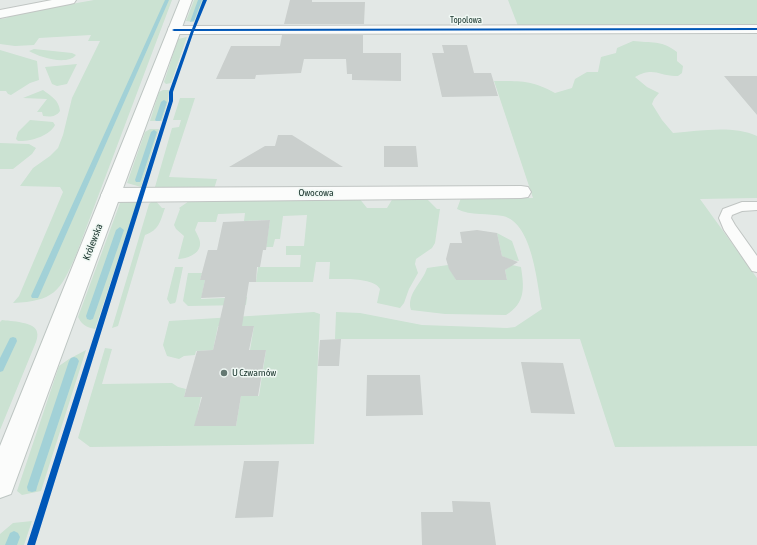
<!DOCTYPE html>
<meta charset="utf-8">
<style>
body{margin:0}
canvas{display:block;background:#e3e8e6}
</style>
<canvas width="757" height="545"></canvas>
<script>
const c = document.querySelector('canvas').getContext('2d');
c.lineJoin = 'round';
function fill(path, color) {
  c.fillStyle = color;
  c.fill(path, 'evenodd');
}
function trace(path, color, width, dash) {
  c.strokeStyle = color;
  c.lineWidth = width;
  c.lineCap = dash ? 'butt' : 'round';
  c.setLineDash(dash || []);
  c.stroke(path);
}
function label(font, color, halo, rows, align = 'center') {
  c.font = font + ' "Asap Condensed",sans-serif';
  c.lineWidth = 3;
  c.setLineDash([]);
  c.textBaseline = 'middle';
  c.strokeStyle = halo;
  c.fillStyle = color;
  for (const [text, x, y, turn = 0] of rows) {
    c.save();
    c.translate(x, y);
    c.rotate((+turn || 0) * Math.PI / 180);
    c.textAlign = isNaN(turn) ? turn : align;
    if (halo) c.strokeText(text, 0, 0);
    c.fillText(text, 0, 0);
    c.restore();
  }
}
fill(new Path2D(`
 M94 0H172L76 255C60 292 54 301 13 303L19 296 63 192 60 187 20 186 33 168 50 156 58 148 63 135 72 98 100 41H88L91 35 39 38 34 45 15 46 0 44V19L7 18 9 15Z
 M194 0H204L194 22 186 21Z
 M508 0H757V25L518 26Z
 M187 37 171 83 166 84 164 82 178 39Z
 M633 41C651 43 662 40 677 52V61L683 66 682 73 678 76C659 77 655 66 635 77L647 87 659 93 654 99 652 104 662 120 673 133C700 131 732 125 757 136V198L700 199 757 278V446L615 447 580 339H335L336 312 360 313 422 325 507 328 515 327 542 309C537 284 533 223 503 216 488 213 471 216 457 209L461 198H533L494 81C520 81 532 80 555 93L572 88 575 79 587 72H598L601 57 616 53 617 48Z
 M34 49 72 53 76 55C67 66 39 57 29 51Z
 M0 50 37 61 39 80 30 83 11 95 8 94 6 91H0Z
 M77 64 67 84 57 86 52 84 45 67Z
 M43 90C51 96 59 100 60 111 56 117 50 117 43 116L42 112H37L47 99 23 98Z
 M163 90H169L168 101 162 121H150L159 92Z
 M180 98H195L169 177 217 179 214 189 155 187 172 128 179 127 181 120H173Z
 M30 120 53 122 55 125C50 136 29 142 18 141L16 139 18 132Z
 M150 129H159L141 187 127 183 145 132Z
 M0 143 29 144 36 148 32 154 13 169H0Z
 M129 197H139L95 329C86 327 82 325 78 317L120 203Z
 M359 198 367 208H387L393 198H426L437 209H440L435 243 432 248 416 259 415 264 418 273 409 289 404 303 400 308 377 303 380 289C374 277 341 279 329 279L330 262H316L313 282H256L258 267H300L301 255H286V246H304L307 215 283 216 280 239H275L273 247H266L270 220 244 221 245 213 218 214 216 222H198L195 230C197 234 201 241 200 245 199 255 185 259 178 259L184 236 176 229 174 225 180 209 179 208 192 199Z
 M154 199 162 208H165C160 222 159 230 145 235L118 326 112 328 149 204Z
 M497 233 512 241 519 261 511 260 502 256Z
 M448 265 456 280H507L505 270 512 265 521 267C524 287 526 303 506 315L445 314 411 310C406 294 423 282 427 268Z
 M175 267H183L176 301 175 303 170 304 167 299Z
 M188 273H202L200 280H205L201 299 247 297 246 305 188 306 183 301Z
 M314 312 320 314 314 444 90 447 78 438 105 348 112 349 102 384 172 383 178 387 186 389 184 397H201L195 426H236L241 396H259L266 350H250L254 326H218L213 350 196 351 195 355 184 356 179 359 167 356 163 345 169 321Z
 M2 320C10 321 36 322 37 332 38 335 37 339 36 342L0 430V322Z
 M86 350 41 491 22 495 17 491 59 366 69 359Z
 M32 521 24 545H0V534L13 523Z`), '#cbe2d2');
fill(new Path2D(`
 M165 0H169L39 296 38 298H32L31 296Z
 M198 0H202L194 21 190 22Z
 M164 100 167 102 161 120 160 121H156L155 120 161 102Z
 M154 130 157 132 141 180 140 182H136L135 180 151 132Z
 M120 227 124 230 94 316 93 319 90 320 87 319 86 316 116 230Z
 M13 337 16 338 17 341 3 371 0 372V358L10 338Z
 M74 357 77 358 79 361 37 487 36 491 32 492 28 491 27 487 69 361 71 358Z
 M14 531 18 533 20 537 17 545H5L10 533Z`), '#a2d1d7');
fill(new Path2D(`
 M290 0H312V2H365L364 24H284Z
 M282 35H363V53H401V81L352 80V74H347L346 59H304L301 73 256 75 255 79H216L231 46H280Z
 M442 45H467L474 73H491L498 96 442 97 432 53H444Z
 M724 76H757V115Z
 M278 135H292L343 167H229L265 146H275Z
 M384 146H416L418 167H384Z
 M270 220 266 250H263L260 267H257L256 282H249L242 326H254L249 350H266L258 396H241L236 426H194L202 397H184L197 351 213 350 225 297 201 298 205 280H200L208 250H217L223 222Z
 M477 230 497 233 502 256 518 262 505 270 507 280H456L449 269 446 259 450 243H462L460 232Z
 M341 339 339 366H318L320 340Z
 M521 362 563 363 575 414 531 413Z
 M367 375H420L423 415 366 416Z
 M244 461H279L273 517 235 518Z
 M452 501 490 502 496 545H422L421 512H453Z`), '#cacfcd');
const lane = new Path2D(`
 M742 202H757V210L742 211 732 215 731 218 735 225 757 256V272L752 271 724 230 719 218 723 209Z`);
const street = new Path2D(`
 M52 0H76L74 3 70 4 0 18V10Z
 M757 25V33L174 34 169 33 168 30 169 27 174 26Z
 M521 186 528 187 531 192 528 197 521 198 111 202 104 200 101 195 104 190 111 188Z`);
const secondary = new Path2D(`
 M180 0H192L15 483 11 494 0 498V446Z`);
trace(lane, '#c0c5c3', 2);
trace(street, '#c0c5c3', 2);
trace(secondary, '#bec6c3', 2);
fill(lane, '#fbfcfb');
fill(street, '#fbfcfb');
fill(secondary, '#fbfcfb');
fill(new Path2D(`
 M203 0H207L195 29 757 28V30L194 31 173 92V101L35 545H27L169 101V92L191 31H174L172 30 174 29H192Z`), '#0057b8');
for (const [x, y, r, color] of [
 [224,373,4,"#647872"]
]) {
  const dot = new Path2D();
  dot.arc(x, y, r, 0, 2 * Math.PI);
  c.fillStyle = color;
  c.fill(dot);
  trace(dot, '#f0f8f4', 1.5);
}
label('9px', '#203b33', '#f0f8f4', [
 ["Topolowa",466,20]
]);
label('10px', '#203b33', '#f0f8f4', [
 ["Owocowa",316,193],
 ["Królewska",93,242,-69]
]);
label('10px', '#203b33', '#f0f8f4', [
 ["U Czwarnów",232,373]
], 'left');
</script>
